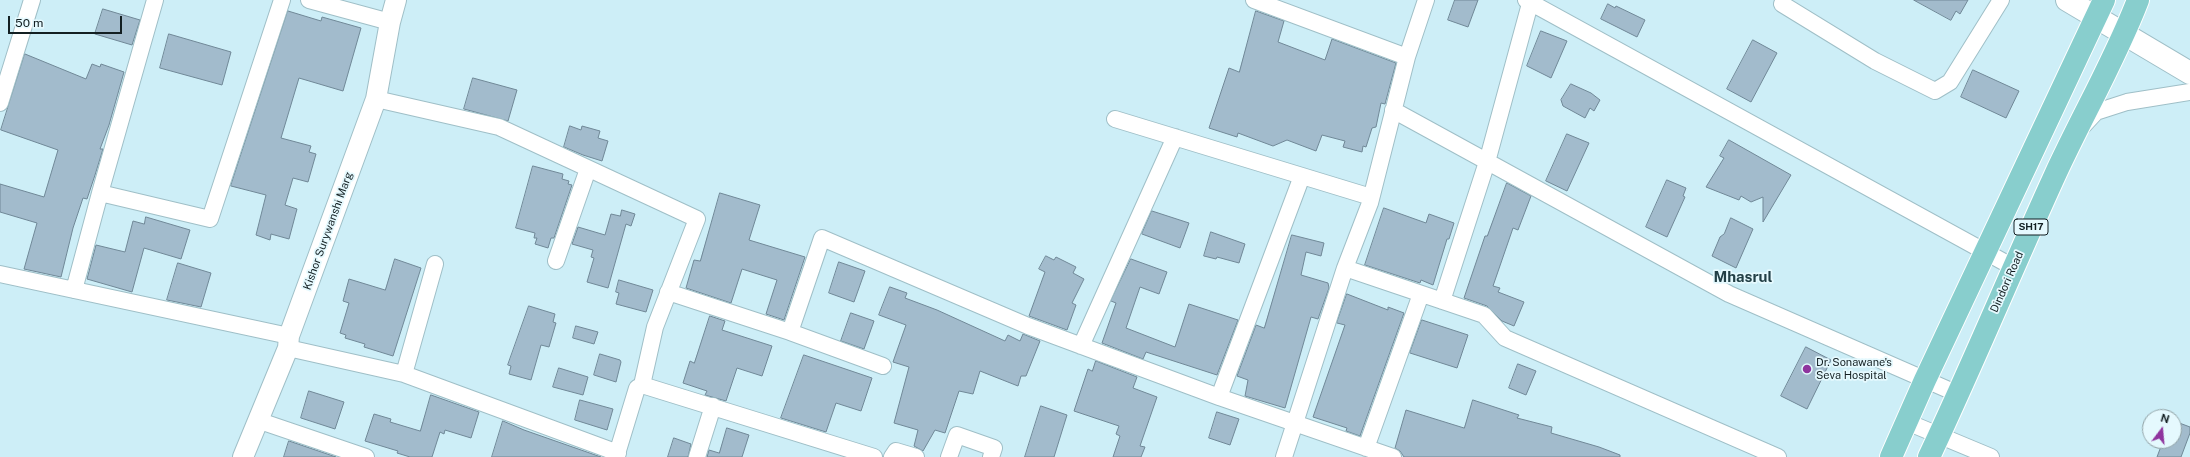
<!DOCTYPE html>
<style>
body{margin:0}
#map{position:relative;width:2190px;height:457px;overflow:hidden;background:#cdeef7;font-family:"Public Sans",sans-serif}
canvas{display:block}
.north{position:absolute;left:2142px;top:409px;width:40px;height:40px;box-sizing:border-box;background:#e5f9fe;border:1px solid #91a2a6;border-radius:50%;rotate:16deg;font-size:11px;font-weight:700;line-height:16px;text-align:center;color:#131f22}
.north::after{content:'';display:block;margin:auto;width:14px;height:18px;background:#8f349e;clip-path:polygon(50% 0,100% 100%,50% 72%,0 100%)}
.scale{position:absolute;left:8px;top:16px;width:114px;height:18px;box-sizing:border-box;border:2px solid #131f22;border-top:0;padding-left:5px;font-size:12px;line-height:14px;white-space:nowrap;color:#131f22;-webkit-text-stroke:3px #e5f9fe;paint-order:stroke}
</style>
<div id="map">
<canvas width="2190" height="457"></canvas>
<div class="north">N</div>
<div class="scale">50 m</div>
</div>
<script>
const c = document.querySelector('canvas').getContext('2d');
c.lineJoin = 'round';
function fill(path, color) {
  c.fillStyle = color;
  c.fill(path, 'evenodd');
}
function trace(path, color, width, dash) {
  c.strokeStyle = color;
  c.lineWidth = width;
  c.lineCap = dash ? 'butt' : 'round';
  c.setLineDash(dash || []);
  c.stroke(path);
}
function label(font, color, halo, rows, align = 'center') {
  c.font = font + ' "Public Sans",sans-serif';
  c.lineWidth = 3.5;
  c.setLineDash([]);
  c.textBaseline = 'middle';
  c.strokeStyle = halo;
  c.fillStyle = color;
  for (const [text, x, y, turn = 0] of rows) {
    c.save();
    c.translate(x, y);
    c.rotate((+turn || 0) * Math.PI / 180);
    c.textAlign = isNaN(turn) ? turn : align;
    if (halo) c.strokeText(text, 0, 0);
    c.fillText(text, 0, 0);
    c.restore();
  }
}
const building = new Path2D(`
 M1455 0H1478L1468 27 1448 20Z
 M1914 0H1968L1960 14 1956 11 1951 20Z
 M1608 4 1615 8 1616 6 1645 20 1637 37 1601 19Z
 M103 9 140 20 132 45 95 34Z
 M288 11 321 21 322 17 361 28 343 91 299 78 281 138 311 146 309 152 316 154 308 182 293 178 285 205 297 209 289 239 271 234 270 240 256 235 266 195 231 186Z
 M1256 11 1284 21 1278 42 1325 60 1332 39 1396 63 1385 104 1381 103 1376 127 1372 128 1366 147 1363 146 1362 152 1343 147 1345 141 1322 135 1316 151 1287 140 1273 146 1238 133 1237 137 1209 128 1229 68 1239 72Z
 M1541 31 1567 41 1551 78 1527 66Z
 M169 34 231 52 222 85 160 68Z
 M1753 40 1777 53 1751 102 1727 89Z
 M25 54 86 79 92 64 100 67 101 64 124 72 109 125 100 149H103L95 175 87 199 83 198 73 228 61 277 24 269 37 223 0 212V184L44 197 58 150 1 130Z
 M1973 70 2019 91 2006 118 1961 97Z
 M473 78 517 90 508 121 464 109Z
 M1571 84 1591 93 1600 100 1594 111 1590 108 1585 118 1563 106 1561 100Z
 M570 126 581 130 582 126 600 131 598 138 608 141 602 161 583 155 564 147Z
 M1567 134 1589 143 1567 191 1546 181Z
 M1729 140 1791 175 1763 222V197L1751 202 1741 196 1739 200 1706 187 1724 158 1720 156Z
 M533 166 563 174 562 179 569 181 568 184 572 185 554 238H551L548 248 535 244 537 238H534L535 233 516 228Z
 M1667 180 1686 188 1683 196 1685 197 1667 237 1646 227Z
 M1507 183 1531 196 1518 230 1513 228 1493 286 1500 288 1498 292 1524 302 1514 326 1502 321 1487 306 1464 298 1485 236H1487Z
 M720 193 760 205 749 240 805 257 784 320 766 314 777 280 742 269 731 303 686 288 694 260 700 261Z
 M1384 208 1426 223 1429 214 1454 223 1449 239H1447L1433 285 1421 280 1420 283 1365 265Z
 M622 210 635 214 631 226 626 224 608 288 587 282 594 258 591 257 593 250 572 244 578 227 605 235 611 214 620 216Z
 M1152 211 1189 223 1180 248 1142 234Z
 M146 217 190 230 181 259 144 248 132 292 87 279 96 245 125 252 133 221 144 224Z
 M1731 218 1753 229 1736 268 1712 256 1720 237 1724 234Z
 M1211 232 1245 244 1239 263 1217 257 1216 259 1204 256Z
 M1292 235 1324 243 1321 256 1306 252 1301 275 1328 283 1329 288 1318 319 1311 317 1285 408 1245 396 1248 380 1237 376 1256 325 1264 328Z
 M1046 256 1054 260 1056 257 1076 267 1073 273 1084 279 1072 303 1076 305 1067 330 1029 316 1045 272 1039 269Z
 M395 259 421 268 393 356 364 347 365 344 345 338 346 335 340 333 349 303 343 301 349 279 385 290Z
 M1131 259 1167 272 1159 294 1140 287 1126 328 1175 347 1189 304 1238 320 1217 375 1146 352 1143 359 1102 343 1116 303 1111 301Z
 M839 262 865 271 854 302 829 293Z
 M178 263 211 273 201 307 167 300Z
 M619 280 653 290 646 312 616 304 619 293 616 292Z
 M890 287 907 293 905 298 937 310 1005 341 1008 335 1020 341 1023 334 1040 341 1026 376H1021L1018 386 980 371 973 394 959 391 945 433 935 430 923 451 914 446 918 430 894 423 909 367 893 362 906 325 879 315Z
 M1347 294 1388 310V307L1404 313 1360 436 1346 431 1347 428 1313 417 1345 325 1337 323Z
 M529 306 555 314 553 322 556 323 549 347 541 345 531 380 509 374 511 366 508 365Z
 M851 313 874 321 864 349 841 341Z
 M710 316 725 321 722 330 772 346 762 376 737 368 726 401 705 395 707 391 683 383 690 361 694 363Z
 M1422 320 1468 335 1457 368 1410 353Z
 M576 326 598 332 594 344 573 338Z
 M1806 347 1831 360 1807 409 1781 396Z
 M600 354 620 360 621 362 616 382 594 375Z
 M804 355 872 378 861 411 836 403 826 432 781 418Z
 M1096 361 1137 377 1133 388 1157 397 1140 446 1145 447 1141 457H1113L1120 436 1116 434 1119 426 1074 411 1088 369 1092 371Z
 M1518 364 1536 371 1526 395 1509 388Z
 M559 368 588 377 583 395 553 387Z
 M309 391 344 402 335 429 301 418Z
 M431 395 479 412 471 438 445 430 444 434 440 432 432 457H410L397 453 398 451 365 441 374 414 391 419 390 422 420 431Z
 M580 400 613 409 607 430 575 420Z
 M1473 400 1519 415 1517 418 1552 427 1551 433 1599 447 1620 455V457H1404L1400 451 1395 448 1406 410 1464 428Z
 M1041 406 1067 415 1054 457H1025Z
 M1217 412 1239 419 1230 445 1209 438Z
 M503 421 524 430 601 457H492Z
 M2174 421 2190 427V433L2181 457H2157L2163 441H2174Z
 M727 428 749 435 742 457H707L709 450 719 453Z
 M674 438 691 444 688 457H668Z
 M289 441 336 457H284Z`);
fill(building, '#a2bbcc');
trace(building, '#708897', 1);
const minor = new Path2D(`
 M155 0 100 193 210 219 282 0
 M309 0 390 22
 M1254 0 1407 57
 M1526 0 2013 267
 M1782 4 1875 61 1935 91 1950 82 2001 0
 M376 99 499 127 697 219 655 327 642 385 637 388 616 457
 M0 103 32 0
 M1393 110 1729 294 1958 394
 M1115 119 1371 197
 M2083 126 2096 112 2127 102 2190 92
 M556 261 588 169
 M1345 268 1484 315 1505 338 1778 457
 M0 274 289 336
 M74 290 100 193
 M668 292 790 332 883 366
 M1442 301 1487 162 1531 0
 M790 332 822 238 1028 326 1219 397 1393 457
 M1081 346 1175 137
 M288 348 404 374 618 453
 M404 374 435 264
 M642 385 874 457
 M1219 397 1302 176
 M257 420 366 457
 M1907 422 1991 457
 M1366 448 1421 294
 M697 457 713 406
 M892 457 896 451 916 457
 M949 457 957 435 994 448 991 457
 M1284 457 1345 268 1370 203 1407 57 1426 0`);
const tertiary = new Path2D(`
 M243 457 288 348 289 336 376 99 390 22 396 0`);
const secondary = new Path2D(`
 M2067 0 2190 73`);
const primary = new Path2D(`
 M1891 457 1925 380 2104 0
 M1929 457C1973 364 2012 269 2055 175 2082 116 2115 60 2138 0`);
trace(minor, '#9fbfc7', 18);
trace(tertiary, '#9fbfc7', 22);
trace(secondary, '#9fbfc7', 24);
trace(primary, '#fff', 24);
trace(minor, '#fff', 16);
trace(tertiary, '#fff', 20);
trace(secondary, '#fff', 22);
trace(primary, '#88cecd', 22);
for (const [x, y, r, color] of [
 [1807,369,5,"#8f349e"]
]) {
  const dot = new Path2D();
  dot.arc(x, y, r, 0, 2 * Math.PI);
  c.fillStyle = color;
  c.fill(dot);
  trace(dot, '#e5f9fe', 1.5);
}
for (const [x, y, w] of [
 [2031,227,34]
]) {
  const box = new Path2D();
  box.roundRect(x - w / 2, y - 8, w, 16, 3);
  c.fillStyle = '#e5f9fe';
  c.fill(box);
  trace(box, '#131f22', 1);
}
label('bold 10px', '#131f22', null, [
 ["SH17",2031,227]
]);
label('11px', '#131f22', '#e5f9fe', [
 ["Kishor Surywanshi Marg",328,231,-70],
 ["Dindori Road",2007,282,-66]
]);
label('11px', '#131f22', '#e5f9fe', [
 ["Dr. Sonawane's",1816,363],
 ["Seva Hospital",1816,376]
], 'left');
label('bold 15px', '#223f46', '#e5f9fe', [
 ["Mhasrul",1743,277]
]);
</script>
